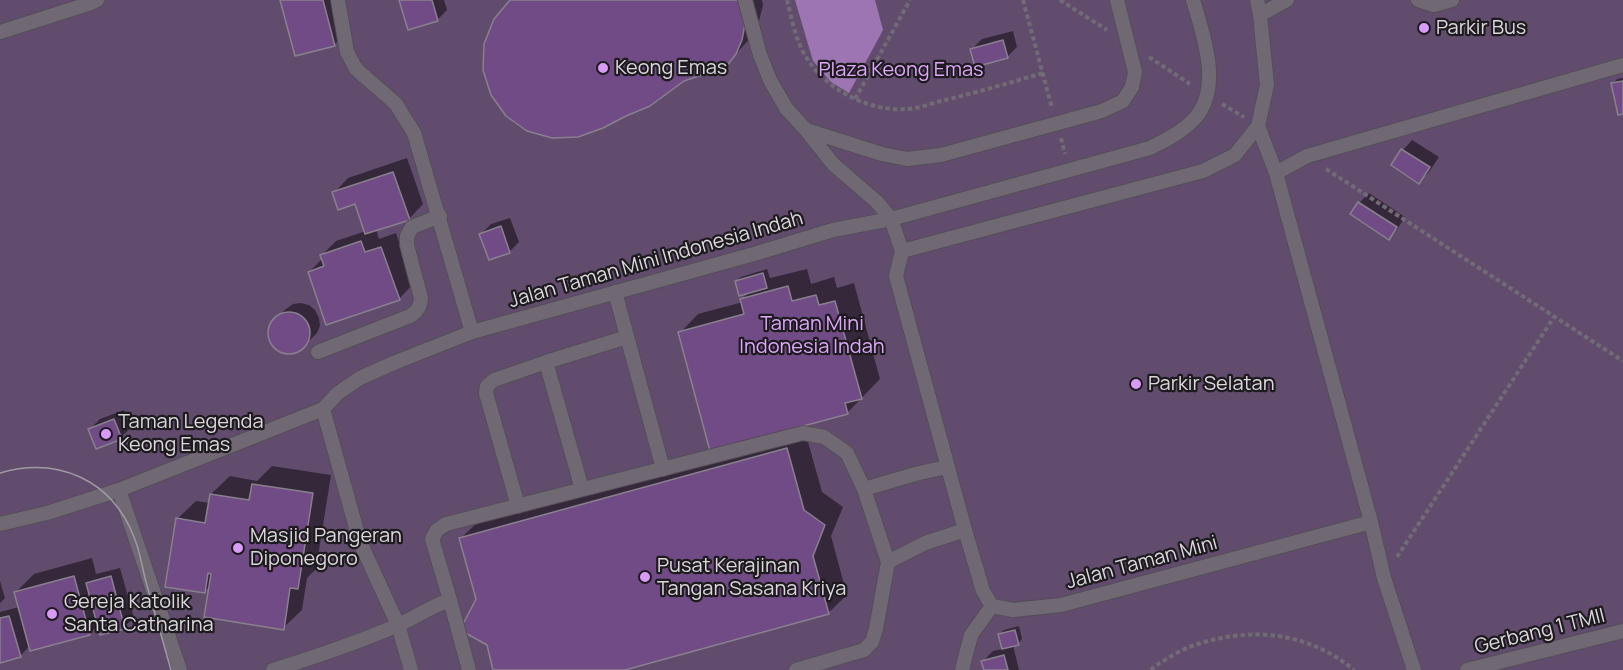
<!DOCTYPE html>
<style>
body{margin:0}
canvas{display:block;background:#38323c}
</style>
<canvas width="1623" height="670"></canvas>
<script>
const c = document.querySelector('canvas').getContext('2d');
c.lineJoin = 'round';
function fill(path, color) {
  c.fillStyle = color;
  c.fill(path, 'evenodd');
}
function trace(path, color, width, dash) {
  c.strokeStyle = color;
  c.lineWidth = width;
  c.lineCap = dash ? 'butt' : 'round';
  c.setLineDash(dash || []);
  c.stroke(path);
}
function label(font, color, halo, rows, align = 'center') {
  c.font = font + ' Manrope,sans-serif';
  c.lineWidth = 4.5;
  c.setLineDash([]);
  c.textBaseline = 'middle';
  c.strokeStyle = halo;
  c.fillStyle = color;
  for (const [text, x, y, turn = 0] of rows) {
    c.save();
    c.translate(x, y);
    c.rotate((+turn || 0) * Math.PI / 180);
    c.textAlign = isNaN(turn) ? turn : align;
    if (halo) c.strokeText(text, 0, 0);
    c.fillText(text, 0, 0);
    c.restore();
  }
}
fill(new Path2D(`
 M0 0H1623V670H0Z`), '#624c6e');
fill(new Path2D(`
 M795 0H875L883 30 849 93 831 82 813 61Z`), '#9d75b2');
fill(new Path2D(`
 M282 0H340L348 31 334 45Z
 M401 0H444L447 10 437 20Z
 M512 0H762L763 5 759 21 754 34 725 66Z
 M1013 31 1017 47 1007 57 972 49 982 39Z
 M1623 78V112L1613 84 1617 79Z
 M1412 140 1439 157 1429 172 1419 182 1393 164 1403 150Z
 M407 158 423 204 409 219 376 229 379 239 396 233 413 284 399 299 309 272 323 258 322 255 336 241 366 231 356 202 334 193 348 178Z
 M1369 193 1405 217 1398 228 1389 238 1352 214 1359 203Z
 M510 218 519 242 509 252 481 234 491 224Z
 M767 269 770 278 807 269 811 284 834 277 837 288 854 283 880 379 847 413 680 333 698 314 743 302 742 299 750 291 736 281 741 277Z
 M301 303 309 305 315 310 319 318 320 326 317 333 300 350 292 353 284 352 277 349 271 342 269 334 271 326 275 319 286 309 293 304Z
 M124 410 131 428 121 437 90 429 100 419Z
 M805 431 822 492 843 507 831 536 847 595 828 613 619 670H495L461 538 480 520Z
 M272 466 331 475 316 569 307 578 302 610 283 628 210 586 204 592 177 519 196 501 210 503 211 494 230 476 257 481Z
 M92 558 96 574 120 568 134 618 124 627 99 624 89 634 30 646 20 656 0 662V612L19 607 15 593 34 574Z
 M0 581 5 598 0 603Z
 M1019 626 1022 639 1018 644 1013 645 1019 670H985L983 661 993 651 1003 649 999 634 1004 630Z`), '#0007');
const building = new Path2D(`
 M280 0H323L335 46 295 56Z
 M399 0H432L438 21 408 30Z
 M510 0H740L745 24 742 40 736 54 726 67 684 81 650 106 626 116 603 128 578 137 552 138 527 131 506 116 491 95 483 70 484 44 494 19Z
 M1003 40 1008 58 975 67 970 49Z
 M1623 81V114L1618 115 1611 83Z
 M1401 149 1430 167 1419 184 1391 165Z
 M393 172 410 220 365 234 355 204 338 210 332 192Z
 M1358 202 1397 227 1389 240 1350 214Z
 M501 226 510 253 489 260 479 234Z
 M361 241 365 252 381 247 400 300 326 325 308 272 324 266 320 255Z
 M763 273 767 288 739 296 735 281Z
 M788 286 792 301 816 295 819 305 835 301 862 399 845 403 848 414 710 451 678 332 744 314 740 299Z
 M268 333a21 21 0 1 1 42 0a21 21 0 1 1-42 0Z
 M114 419 122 439 96 449 88 429Z
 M787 448 804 510 825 525 813 556 829 614 625 670H493L487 645 460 630 476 599 459 538Z
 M252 484 313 493 298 589 290 588 284 630 204 617 211 574 208 573 205 593 165 587 176 518 205 523 210 494 249 500Z
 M74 576 90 635 30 651 14 592Z
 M111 576 125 629 100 635 86 583Z
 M9 616 21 657 0 663V618Z
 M1015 630 1019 645 1002 649 998 634Z
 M1004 655 1008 670H984L981 661Z`);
fill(building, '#714b85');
trace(building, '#88818d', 1.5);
const service = new Path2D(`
 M338 0 347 52 356 69 396 104 414 133 472 332
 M745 0 760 55 770 80 786 108 806 130 833 164 877 202 891 219 902 251 896 276 965 530 983 591 992 606
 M1418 0 1434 5 1452 0
 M1260 15 1287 0
 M0 32 91 3 97 0
 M1258 126 1276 173 1371 522 1384 578 1414 670
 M806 130 882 154 907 159 941 155 1102 111 1123 101 1132 87 1135 72 1117 0
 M1276 173 1307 156 1623 65
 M902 251 1203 171 1235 155 1258 126 1267 85 1260 15 1257 0
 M615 292 663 469
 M318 352 410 316C418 311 420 307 421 298L407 245V236L412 227 440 216
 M546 362 582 489
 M323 409 360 542 398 625 411 670
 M864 489 919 473 947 467
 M119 490 323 409 338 393 360 378 396 362 472 332 754 254 833 230 891 219 1150 148C1166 140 1184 131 1196 117 1222 86 1203 34 1193 0
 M518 506 486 393 487 386 494 380 546 362 627 337
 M0 524 47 513 119 490 180 670
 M888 562 925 543 965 530
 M450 600 469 670
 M992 606 1013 610 1061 605 1371 522
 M273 670C315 657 356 643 396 626 415 618 431 606 450 600L432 539 437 530 446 524 803 433 824 437 847 453 864 489 888 562 876 629 872 642 864 650 796 670
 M962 670 971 635 992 606
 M1467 670 1623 631`);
trace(service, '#544e57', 16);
trace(new Path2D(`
 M787 0C792 20 796 43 808 60 827 90 871 112 906 109 917 109 930 104 941 101 975 93 1009 83 1043 73
 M1023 0 1052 108
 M1060 0 1107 30
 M1149 57 1190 84
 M855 99 910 0
 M1222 104 1244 117
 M1061 138 1065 154
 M1326 169 1623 361
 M1397 557 1554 317
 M1151 670 1155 666C1167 659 1180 650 1192 646 1249 626 1307 631 1354 670`), '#706b74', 4, [4.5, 3]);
trace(service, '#706974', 14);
trace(new Path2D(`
 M0 473C58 456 112 480 134 537 140 551 142 567 146 582 154 611 163 641 171 670`), '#9f9aa1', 1.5);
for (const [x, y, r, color] of [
 [1424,28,6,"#d89bf8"],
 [603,68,6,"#d89bf8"],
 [1136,384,6,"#d89bf8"],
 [106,434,6,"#d89bf8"],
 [238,548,6,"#d89bf8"],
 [645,577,6,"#d89bf8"],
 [52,614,6,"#d89bf8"]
]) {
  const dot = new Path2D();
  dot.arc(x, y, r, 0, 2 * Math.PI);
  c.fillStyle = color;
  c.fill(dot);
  trace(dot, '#1e1b1f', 2);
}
label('20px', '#dbd7dd', '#1e1b1f', [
 ["Parkir Bus",1436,28],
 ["Keong Emas",615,68],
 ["Parkir Selatan",1148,384],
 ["Taman Legenda",118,422],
 ["Keong Emas",118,445],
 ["Masjid Pangeran",250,536],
 ["Diponegoro",250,559],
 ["Pusat Kerajinan",657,566],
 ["Tangan Sasana Kriya",657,589],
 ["Gereja Katolik",64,602],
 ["Santa Catharina",64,625]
], 'left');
label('20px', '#dea7fb', '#1e1b1f', [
 ["Plaza Keong Emas",901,70],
 ["Taman Mini",812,324],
 ["Indonesia Indah",812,347]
]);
label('20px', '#dbd7dd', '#1e1b1f', [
 ["Jalan Taman Mini Indonesia Indah",656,260,-16],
 ["Jalan Taman Mini",1142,563,-15],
 ["Gerbang 1 TMII",1540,632,-14]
]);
</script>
